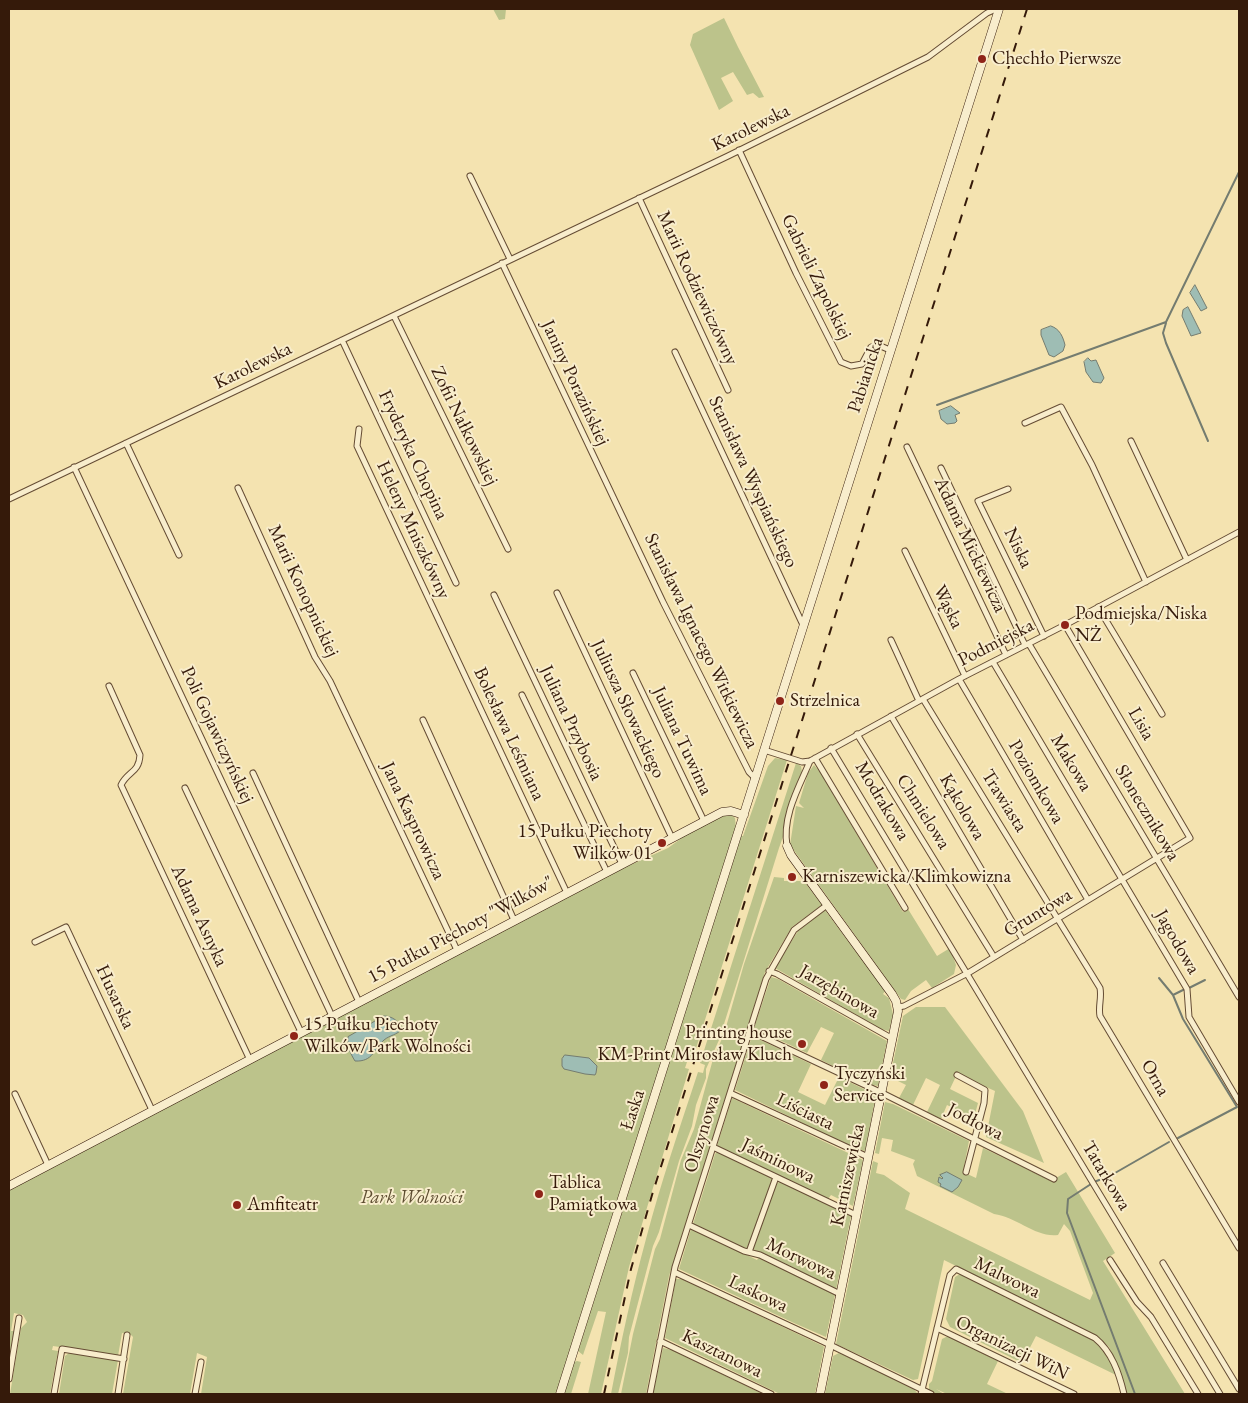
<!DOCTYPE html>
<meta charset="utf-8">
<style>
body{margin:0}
#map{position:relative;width:1248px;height:1403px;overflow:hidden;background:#f4e3b0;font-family:"EB Garamond",serif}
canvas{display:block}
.frame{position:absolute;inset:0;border:10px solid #351a0a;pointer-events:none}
</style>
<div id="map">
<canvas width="1248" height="1403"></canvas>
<div class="frame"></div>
</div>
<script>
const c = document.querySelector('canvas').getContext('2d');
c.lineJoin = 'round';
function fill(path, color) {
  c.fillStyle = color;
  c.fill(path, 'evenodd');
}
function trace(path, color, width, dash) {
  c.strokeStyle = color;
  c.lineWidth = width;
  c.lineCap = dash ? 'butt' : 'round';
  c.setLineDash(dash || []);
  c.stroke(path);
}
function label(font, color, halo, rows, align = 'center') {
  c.font = font + ' "EB Garamond",serif';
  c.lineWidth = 4;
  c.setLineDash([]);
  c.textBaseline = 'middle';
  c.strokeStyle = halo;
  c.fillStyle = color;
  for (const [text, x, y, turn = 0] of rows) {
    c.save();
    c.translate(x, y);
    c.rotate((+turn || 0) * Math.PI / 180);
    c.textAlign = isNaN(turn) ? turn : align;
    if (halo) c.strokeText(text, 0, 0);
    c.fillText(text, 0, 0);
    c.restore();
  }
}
fill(new Path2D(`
 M493 9H506L505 19 499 20Z
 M724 18 738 47 764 97 759 98 753 93 747 95 733 72 721 78 733 101 719 110 690 45 693 34Z
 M775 758 787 760 692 1061 688 1059 685 1068 689 1069 629 1267 601 1394H588L606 1312 598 1311 583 1355 578 1351 741 836H743L768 766Z
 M796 763 801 766 802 772 787 809 784 834 779 848 719 1040 706 1069V1078L696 1105 692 1126 679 1161 659 1232 653 1246 629 1337 628 1353 618 1394H611C621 1342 632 1290 646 1239 661 1182 680 1127 698 1072L703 1073 705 1065 700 1063Z
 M814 765 827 780 826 782 903 912 908 909 937 956 950 948 956 965 954 974 932 988 926 980 911 991 905 1000 901 999 790 845 796 806 804 808 799 803 808 773Z
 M725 814H730L735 818 736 829 556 1394H201L207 1357 197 1353 190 1394H123L133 1337 131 1335 122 1333 118 1356 53 1346 52 1350 58 1351 50 1394H10L21 1328 27 1322 23 1315 14 1313 11 1331H14L9 1362V1189L627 865 628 866 668 848 683 837 682 836Z
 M774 877 784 878V881H804L822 905 792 927 765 972 669 1276 646 1394H621L633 1334 655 1249 660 1239 681 1160 694 1129 713 1059 724 1034 744 964Z
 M825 910 885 991 883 994 889 998 893 1014 889 1031 881 1029 775 968 798 931Z
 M771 977 778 979 887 1041 878 1086 869 1084 821 1060 834 1033 821 1027 807 1053 754 1028Z
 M916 1007H945L1023 1111 1044 1163 986 1137 995 1091 957 1074 950 1089 978 1103 974 1118 947 1105 941 1119 927 1112 940 1085 926 1078 913 1105 899 1098 906 1085 890 1077 903 1016Z
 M752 1036 811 1064 798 1092 825 1105 839 1077 876 1095 865 1151 856 1149 735 1090Z
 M732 1098 863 1160 853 1206 831 1195 828 1199 717 1146Z
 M885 1102 893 1104 969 1141 963 1172 976 1178 983 1148 1051 1181 1066 1172 1115 1253 1103 1261 1185 1394H1125L1123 1379 1109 1347 1095 1335 944 1260 918 1379 913 1380 836 1344 873 1161 878 1163 876 1173 884 1175 910 1193 905 1209 1090 1300 1093 1293 1070 1231 1064 1224 1058 1235C1036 1238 1017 1217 994 1214L917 1176 913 1164 915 1160 891 1151 893 1140 882 1138 879 1154 875 1153Z
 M717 1152 773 1178 747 1249H745L693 1224 715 1154Z
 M780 1182 851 1216 836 1290 753 1249 777 1183Z
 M691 1229 699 1231 757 1260 759 1257 835 1295 826 1337 794 1323 679 1269Z
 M960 1274 1004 1295V1297L1023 1304 1027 1308 1028 1307 1043 1314 1044 1316 1047 1318 1048 1316 1063 1323V1326L1067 1328 1068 1326 1081 1332V1335L1084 1336 1086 1335C1106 1345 1108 1357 1116 1375L1036 1336 1022 1363 950 1327 946 1319 955 1277Z
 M676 1279H682L823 1346 824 1347 815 1394H780L665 1338Z
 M948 1336 998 1361 987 1384 1008 1394H947L936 1389 944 1394H933L929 1392V1384L932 1381 942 1339Z
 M663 1348 672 1350 763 1394H653Z
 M69 1353 118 1360 112 1394H59L65 1356Z
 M839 1353 912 1387 918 1394H825L833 1356Z
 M577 1361 581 1362 571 1394H564L574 1362Z`), '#bcc38b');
const water = new Path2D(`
 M1195 285 1207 308 1201 311 1190 293Z
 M1188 307 1201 333 1191 336 1182 316 1183 310Z
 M1051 326C1060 329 1063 337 1065 345L1063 351 1054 357 1049 355 1041 335V330Z
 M1088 358 1091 361 1096 360 1104 378 1101 383 1093 382 1086 372 1084 362Z
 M951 406 960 413 955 415 957 421 955 423 947 424 941 419 939 411Z
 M384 1016C392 1016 399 1021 402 1029 397 1035 390 1035 384 1040 374 1049 373 1062 355 1061 350 1053 347 1046 348 1037Z
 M565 1055 589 1058 597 1066 596 1073 595 1075 585 1074 564 1069 562 1066V1059Z
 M947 1172 962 1180 958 1187 952 1192 940 1186 941 1184 938 1182 939 1177 942 1179 943 1178 940 1175Z`);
fill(water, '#9ebdb4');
trace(water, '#747c70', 1);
trace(new Path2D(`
 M1166 323 1163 333 1166 343 1208 441
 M937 405 1166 322 1239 172
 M1159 978 1173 995 1185 989
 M1189 988 1205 980
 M1173 995 1183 1019 1237 1107 1178 1138
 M1115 1173 1169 1142
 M1094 1182 1107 1177
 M1091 1184 1068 1199 1067 1213 1135 1394`), '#747c70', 2);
const street = new Path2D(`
 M739 150 796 273 841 362 851 366 862 364 871 347 878 345 890 350
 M470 176 510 259
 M639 198 728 390
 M502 263 663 602 749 772 755 778
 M394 316 508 549
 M342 340 456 583
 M675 352 803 625
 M1025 423 1061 407 1092 465 1146 582
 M359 429 357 446 567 893
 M1131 441 1187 560
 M126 443 179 555
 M907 447 1006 655
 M74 467 332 1016
 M941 468 1025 645
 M238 488 315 657 330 681 457 950
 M1008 489 978 501 1044 636
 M9 499 728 156 928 57 987 13 996 9
 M905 551 965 676
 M557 593 672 838
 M494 595 622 864
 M1098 607 1162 714
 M891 640 919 701
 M1029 644 1239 997
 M993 662 1187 989 1189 1017 1239 1102
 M633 673 704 821
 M959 679 1088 900
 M109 686 140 755C139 773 128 771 121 785L250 1060
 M522 695 607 872
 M923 699 1100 988C1102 998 1098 1006 1100 1016L1239 1248
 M891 716 1023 940
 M423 720 514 920
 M857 734 994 957
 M831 748 1220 1394
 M764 750 802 762 810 761 959 679 1065 625 1239 532
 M815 758 905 908
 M253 773 359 1002
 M185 788 301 1032
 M787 846C782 816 799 787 810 761
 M35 942 66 927 152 1110
 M769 971 777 974 893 1039
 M898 1007 904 1006 968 973 1190 838 1065 625
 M750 1031 882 1093 1054 1179
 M957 1075 985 1090 984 1103 966 1172
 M730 1093 868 1157
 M15 1094 48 1165
 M713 1147 856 1215
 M689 1225 744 1251 760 1255 840 1294
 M749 1252 776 1177
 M1110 1260 1137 1302 1151 1317 1198 1394
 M1163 1263 1239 1389
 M674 1272 822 1341 931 1394
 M937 1328 1074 1394
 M660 1341 771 1394
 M9 1379 19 1318
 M54 1394 62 1349 124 1359
 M118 1394 127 1335
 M195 1394 201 1362
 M650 1394 675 1267 766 979 794 930 827 905
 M921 1394 950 1275 956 1269 1095 1338C1112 1352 1119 1373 1124 1394`);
const secondary = new Path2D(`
 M787 846 791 855 892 994 896 1001 898 1011 820 1394
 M9 1186 722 812 731 811 744 815
 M560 1394 999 9`);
trace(street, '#654c34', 7);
trace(secondary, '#351a0a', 9);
trace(street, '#f8edcc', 5);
trace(secondary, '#f8edcc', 8);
trace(new Path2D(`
 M604 1394 631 1269 652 1195 1027 9`), '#351a0a', 2, [9, 9]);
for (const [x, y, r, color] of [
 [982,59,5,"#8f2418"],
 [1065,625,5,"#8f2418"],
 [780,701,5,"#8f2418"],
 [662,843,5,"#8f2418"],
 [792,877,5,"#8f2418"],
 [294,1036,5,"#8f2418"],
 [802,1044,5,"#8f2418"],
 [824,1085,5,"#8f2418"],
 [539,1194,5,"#8f2418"],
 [237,1205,5,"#8f2418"]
]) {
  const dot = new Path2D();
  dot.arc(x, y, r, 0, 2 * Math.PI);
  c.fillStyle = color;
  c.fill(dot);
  trace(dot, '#f8edcc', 2);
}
label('19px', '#351a0a', '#f8edcc', [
 ["Chechło Pierwsze",992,59],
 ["Podmiejska/Niska",1075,614],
 ["NŻ",1075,636],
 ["Strzelnica",790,701],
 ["15 Pułku Piechoty",652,832,"right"],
 ["Wilków 01",652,854,"right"],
 ["Karniszewicka/Klimkowizna",802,877],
 ["15 Pułku Piechoty",304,1025],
 ["Wilków/Park Wolności",304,1047],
 ["Printing house",792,1033,"right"],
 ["KM-Print Mirosław Kluch",792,1055,"right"],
 ["Tyczyński",834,1074],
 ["Service",834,1096],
 ["Tablica",549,1183],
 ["Pamiątkowa",549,1205],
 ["Amfiteatr",247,1205]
], 'left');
label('19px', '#351a0a', '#f8edcc', [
 ["Karolewska",751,128,-26],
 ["Gabrieli Zapolskiej",816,277,64],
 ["Marii Rodziewiczówny",697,288,65],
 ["Karolewska",253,366,-26],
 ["Pabianicka",866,375,-72],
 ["Janiny Porazińskiej",575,383,65],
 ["Zofii Nałkowskiej",464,426,64],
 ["Fryderyka Chopina",413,455,65],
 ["Stanisława Wyspiańskiego",753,482,65],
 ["Heleny Mniszkówny",413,530,65],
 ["Adama Mickiewicza",970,545,65],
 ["Niska",1018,548,64],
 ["Marii Konopnickiej",303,591,65],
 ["Wąska",948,607,64],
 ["Stanisława Ignacego Witkiewicza",701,641,64],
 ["Podmiejska",996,643,-27],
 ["Juliusza Słowackiego",628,709,65],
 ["Juliana Przybosia",571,723,65],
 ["Lisia",1141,724,60],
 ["Bolesława Leśmiana",509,734,65],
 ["Poli Gojawiczyńskiej",217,735,65],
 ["Juliana Tuwima",682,741,65],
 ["Makowa",1071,763,59],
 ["Poziomkowa",1036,782,60],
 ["Modrakowa",882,801,59],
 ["Trawiasta",1004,801,58],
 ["Kąkolowa",962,807,60],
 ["Chmielowa",923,812,58],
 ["Słonecznikowa",1147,813,59],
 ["Jana Kasprowicza",413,821,65],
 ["Gruntowa",1038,913,-31],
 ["Adama Asnyka",199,916,65],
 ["15 Pułku Piechoty \"Wilków\"",461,930,-28],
 ["Jagodowa",1177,942,60],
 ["Jarzębinowa",839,992,30],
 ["Husarska",115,997,65],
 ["Orna",1155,1078,60],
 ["Łaska",633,1110,-72],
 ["Liściasta",805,1112,26],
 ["Jodłowa",975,1122,27],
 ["Olszynowa",702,1134,-73],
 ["Jaśminowa",778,1161,26],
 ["Karniszewicka",848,1175,-78],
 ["Tatarkowa",1106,1176,59],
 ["Morwowa",801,1259,25],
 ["Malwowa",1007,1278,26],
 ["Laskowa",758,1294,25],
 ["Organizacji WiN",1012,1348,26],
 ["Kasztanowa",722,1354,26]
]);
label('italic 19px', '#5e4d31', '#f8edcc', [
 ["Park Wolności",412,1198]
]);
</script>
